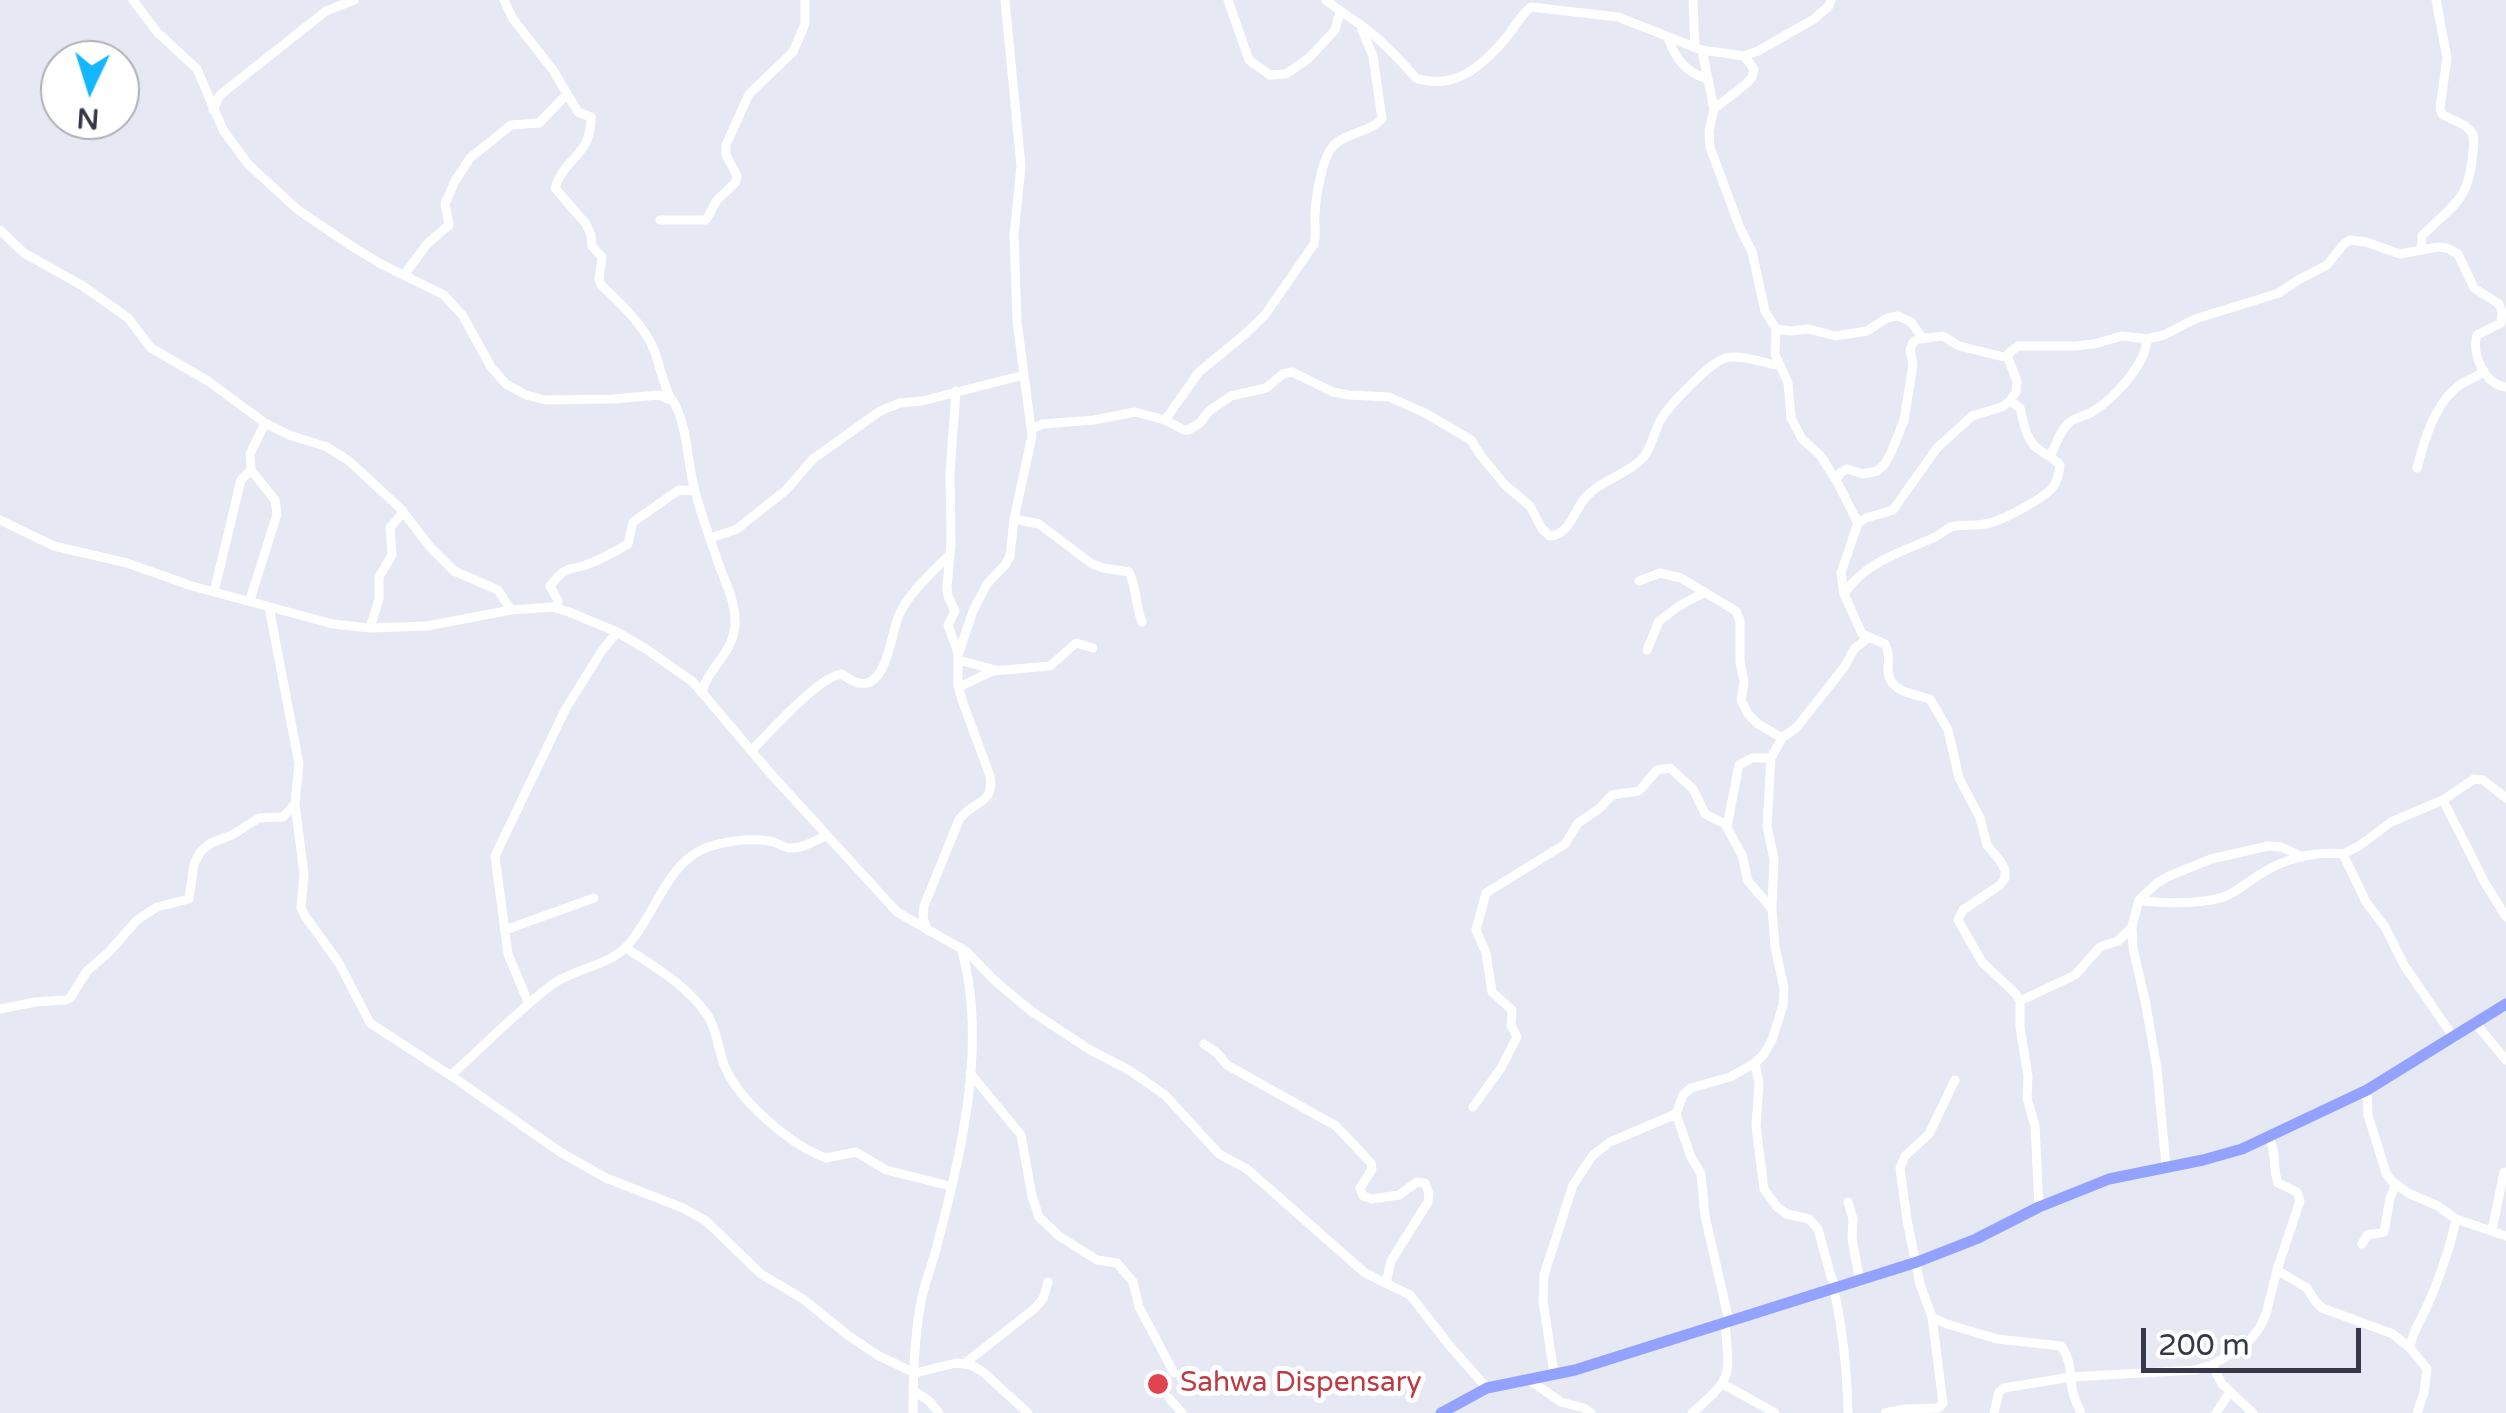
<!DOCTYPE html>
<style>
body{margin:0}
#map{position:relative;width:2506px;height:1413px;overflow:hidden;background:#e6e8f4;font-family:"Varela Round",sans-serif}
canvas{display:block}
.north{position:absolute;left:40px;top:40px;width:100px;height:100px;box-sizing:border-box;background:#fff;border:2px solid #aeb0b5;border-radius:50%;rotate:184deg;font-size:28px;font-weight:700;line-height:40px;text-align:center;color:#353947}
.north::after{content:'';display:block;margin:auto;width:35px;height:45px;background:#12b7ff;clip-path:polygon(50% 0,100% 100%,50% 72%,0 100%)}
.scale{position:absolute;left:2141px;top:1328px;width:220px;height:45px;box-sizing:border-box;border:5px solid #353947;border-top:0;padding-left:12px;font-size:30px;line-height:35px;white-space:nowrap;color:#353947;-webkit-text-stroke:8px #fff;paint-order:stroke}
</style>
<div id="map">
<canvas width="2506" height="1413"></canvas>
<div class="north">N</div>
<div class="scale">200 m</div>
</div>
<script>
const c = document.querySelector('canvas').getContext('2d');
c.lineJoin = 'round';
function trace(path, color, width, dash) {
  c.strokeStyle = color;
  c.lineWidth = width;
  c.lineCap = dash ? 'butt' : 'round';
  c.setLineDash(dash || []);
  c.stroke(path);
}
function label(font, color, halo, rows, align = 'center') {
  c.font = font + ' "Varela Round",sans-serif';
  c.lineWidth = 10;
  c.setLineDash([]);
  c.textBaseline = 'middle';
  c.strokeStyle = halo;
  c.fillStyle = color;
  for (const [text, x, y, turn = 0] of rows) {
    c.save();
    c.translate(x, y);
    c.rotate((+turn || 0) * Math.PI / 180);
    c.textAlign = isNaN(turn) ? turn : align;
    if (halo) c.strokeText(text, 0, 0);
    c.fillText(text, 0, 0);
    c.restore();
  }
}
trace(new Path2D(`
 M133 0 157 32 197 69 223 130 248 164 298 210 353 247 381 264 444 295 463 316 491 367 506 384 526 395 545 400 613 399 659 395 673 401C687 424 687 457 693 483 699 510 710 538 719 565 726 585 736 602 735 624 734 653 708 667 702 692
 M504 0 513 19 553 70 578 112 591 117C591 157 565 156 555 188L586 224 591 235 592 246 602 257 599 279 601 285C620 303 644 325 654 350 660 365 662 381 670 397
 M1228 0 1249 60 1270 75 1286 74 1309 58 1335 30 1340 12
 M1326 0C1336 9 1347 15 1358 23 1380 38 1399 59 1416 78 1455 91 1482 66 1506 38 1514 28 1520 16 1531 7L1618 17 1702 50 1744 56 1758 51 1814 19 1829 6 1831 0
 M1693 0 1695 48
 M1668 38C1676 60 1686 72 1707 79
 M1702 50 1714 109 1709 131 1710 147 1740 228 1752 252 1765 311 1776 329 1775 354 1788 383 1791 418 1802 439 1820 455 1836 480
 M1714 109 1747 83 1752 77 1754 69 1744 56
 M213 110 220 95 326 11 354 0
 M660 220H706L717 200 735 183 737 176 726 155V145L749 94 793 52 805 24V0
 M0 230 24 253 83 286 128 318 151 348 208 381 265 423 289 435 327 447 349 461 401 509 430 547 454 571 498 590 511 610
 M2421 249 2422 236C2454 203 2469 202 2473 152 2474 144 2475 135 2470 130 2463 122 2450 120 2442 114L2440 108 2447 58 2436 0
 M404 275 427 244 449 225 445 204 455 181 470 158 511 125 539 123 567 94
 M1776 329 1790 331 1809 329 1835 336 1867 331 1887 318 1898 316 1911 322 1923 339
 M956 391 950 472 951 544 947 587 948 596 955 611 948 625 958 653
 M1165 420 1199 372 1244 335 1265 315 1314 244C1317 233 1314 224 1315 213 1316 196 1322 157 1334 145 1347 132 1369 133 1382 119L1373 56 1362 30
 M1033 428 1043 424 1094 420 1135 412 1165 420 1184 430H1188L1200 423 1209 411 1231 396 1266 388 1283 374 1292 372 1333 392 1349 395 1389 397 1425 413 1471 440 1481 456 1505 485 1530 506 1542 529 1550 536C1569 535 1574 511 1585 498 1600 480 1627 475 1643 458 1651 448 1654 434 1659 423 1666 408 1711 361 1726 358 1742 354 1764 363 1780 366
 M2050 456C2056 446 2060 429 2070 422 2076 417 2085 416 2092 412 2114 399 2146 364 2147 339
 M2417 468C2424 441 2434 406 2456 388 2465 380 2476 378 2484 371
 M1014 519 1039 524 1092 564 1103 568 1129 572C1137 587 1135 605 1142 622
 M0 520 54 546 127 563 192 586 333 624 370 628 427 626 511 610 553 607 569 612 617 632 646 649 693 682 771 774 897 912 967 952 994 980 1031 1011 1090 1050 1129 1070 1165 1095 1219 1154 1247 1169 1365 1273 1410 1295 1449 1345 1487 1388
 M1858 523 1836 480 1840 473 1847 469 1863 474 1877 471 1884 465 1891 453 1904 420 1913 365 1910 350 1913 342 1918 339 1943 336 1959 346 2008 358
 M711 538 737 529 786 490 813 459 880 411 900 403 922 401 1024 375
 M1639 581 1660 573 1681 578 1736 611 1740 621V662L1744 682 1741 700 1748 714 1758 724 1782 738
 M214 592 241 480 251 470 250 454 265 423
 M1844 594C1865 562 1902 552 1935 537 1942 534 1947 527 1955 526 1967 524 1980 527 1993 522 2007 518 2044 498 2053 487 2058 481 2059 472 2060 465 2053 457 2046 455 2038 449 2025 438 2024 423 2020 408L2010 401
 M250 600 277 514 275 500 251 470
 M269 607 299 764 295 804 304 874 301 907 305 916 339 963 370 1023 456 1079 560 1152 606 1178 683 1208 706 1221 761 1274 803 1299 849 1336 879 1356 915 1373 956 1363 971 1365 983 1372 1028 1413
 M556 608 558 601 550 586C569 562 568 573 591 563 604 558 616 551 628 544L633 522 679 490 695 491
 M370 628 379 599V577L392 555 390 528 403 512
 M1647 650 1659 621 1679 606 1705 592
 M958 660 996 670
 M959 687 993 671 1050 666 1076 643 1093 648
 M751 751C770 732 819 676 842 674 886 709 889 637 899 615 909 592 933 572 950 554
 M2443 800 2485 883 2506 917
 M1727 826 1739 765 1752 758H1771
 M2343 854 2359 846 2391 822 2443 800 2474 779 2483 780 2506 798
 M2139 900C2161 904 2206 904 2226 896 2238 891 2248 882 2259 875 2283 859 2314 851 2343 854L2366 902 2385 927 2404 965 2454 1038
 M1772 907 1774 859 1767 826 1771 758 1782 738 1797 727 1845 666 1854 649 1868 638
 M505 930 594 898
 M928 931 923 918 924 906 959 820C972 800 995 806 990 776L962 700 958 685V655L973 611 987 584 1005 565 1010 556 1014 519 1032 436 1017 321 1014 235 1021 166 1005 0
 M626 948C655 967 688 986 708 1016 718 1032 718 1051 725 1067 739 1101 792 1146 826 1158L856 1152 886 1170 950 1186
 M2020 1001 2075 975 2100 947 2118 941 2131 928
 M528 1002 508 954 495 856 565 710 601 652 617 632
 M0 1009 35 1002 66 1000 70 998 87 971 109 952 137 920 157 907 189 899 194 864 201 851 211 843 232 835 259 818 283 817 295 804
 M2476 1024 2506 1060
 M1204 1044 1217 1053 1227 1065 1336 1126 1371 1163 1372 1169 1360 1188 1363 1196 1372 1199 1399 1195 1417 1182 1425 1183 1429 1194 1428 1202 1391 1261 1386 1283
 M1755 1063 1759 1083 1756 1126 1764 1189 1777 1207 1787 1214 1809 1219 1818 1229 1831 1277 1837 1289
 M970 1073 1021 1135 1032 1196 1039 1217 1059 1236 1097 1260 1117 1263 1133 1282 1139 1307 1174 1373
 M451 1075C485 1045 517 1011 553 984 576 968 610 965 627 946 654 917 665 868 701 850 721 841 748 838 769 841 777 842 782 847 790 848 802 849 816 840 826 836
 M2367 1090 2368 1115 2386 1173 2392 1181 2408 1193 2438 1206 2456 1219 2506 1236
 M1473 1107 1501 1068 1517 1037 1511 1025 1512 1010 1492 992 1486 953 1476 930 1486 893 1565 844 1578 823 1600 808 1612 795C1646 789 1633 798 1657 770L1670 768 1693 789 1705 814 1725 824 1742 855 1748 881 1772 909 1775 947 1784 988 1783 1005 1772 1040 1764 1054 1755 1063 1730 1077 1691 1088 1683 1095 1676 1114 1691 1157 1701 1174 1705 1216 1729 1321
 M2166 1166 2157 1069 2146 1005 2133 948 2132 926 2139 900 2157 883 2169 876 2211 859 2268 846 2281 847 2303 857
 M1848 1202 1853 1219 1852 1239 1860 1282
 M2039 1207 2035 1126 2027 1098 2028 1076 2020 1027V1001L2015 993 1982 962 1958 920 1963 910 2000 885 2005 878V870L2001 862 1987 845 1980 818 1959 778 1948 730 1930 699C1914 694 1887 692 1888 668 1889 658 1889 654 1885 644L1862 634 1844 594 1841 573 1858 523 1866 518 1893 510 1937 448 1972 416 2002 407 2010 401 2016 392 2017 381 2008 358 2009 353 2018 346H2075L2094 344 2122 336 2147 339 2164 335 2195 319 2279 293 2298 280 2327 265 2343 245 2350 240 2366 242 2400 254 2437 247 2447 248 2458 254 2474 288 2499 304 2502 312 2501 323 2477 335C2471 354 2485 385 2506 387
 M2492 1230 2504 1172
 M2362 1244 2367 1235 2384 1232 2390 1198 2396 1184
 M2277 1270 2307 1288 2315 1301 2322 1308 2393 1334 2410 1348 2427 1369 2424 1393 2417 1413
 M1834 1290C1843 1330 1847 1372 1848 1413
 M1932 1317 1947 1324 1997 1339 2061 1346C2071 1359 2070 1373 2072 1388 2073 1397 2078 1405 2081 1413
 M2410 1348C2412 1331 2422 1319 2428 1304 2438 1282 2452 1242 2456 1219
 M964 1364 1034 1309 1043 1299 1048 1282
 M2212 1365 2222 1384 2253 1413
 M1554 1374 1543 1301 1544 1275 1573 1185 1593 1155 1610 1142 1676 1114
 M1528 1379 1561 1402 1584 1408 1591 1413
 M1723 1384 1775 1413
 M913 1390 929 1401 939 1413
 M1169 1398 1182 1413
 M913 1413C913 1375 914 1334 922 1297 925 1282 931 1268 935 1253 960 1159 989 1043 961 948
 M1692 1413C1735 1376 1729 1376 1725 1322
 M1885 1413 1904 1409 1938 1408 1943 1403 1932 1317 1920 1284 1907 1220 1900 1168 1905 1156 1929 1134 1955 1080
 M1994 1413 1999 1392 2004 1388 2071 1377 2195 1370 2212 1365 2239 1349 2251 1339 2260 1327 2266 1314 2277 1270 2300 1201 2297 1192 2278 1183C2272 1168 2277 1152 2269 1138
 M2216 1413 2230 1392`), '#fff', 9);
trace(new Path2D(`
 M1441 1413 1487 1388 1575 1370 1917 1262 1976 1239 2039 1207 2109 1179 2203 1160 2242 1149 2367 1090 2506 1004`), '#94a2ff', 11);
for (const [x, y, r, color] of [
 [1158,1384,12,"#e0444e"]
]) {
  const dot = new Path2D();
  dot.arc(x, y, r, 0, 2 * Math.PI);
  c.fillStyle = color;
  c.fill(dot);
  trace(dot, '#fff', 4);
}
label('28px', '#be3a42', '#fff', [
 ["Sahwa Dispensary",1180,1384]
], 'left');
</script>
